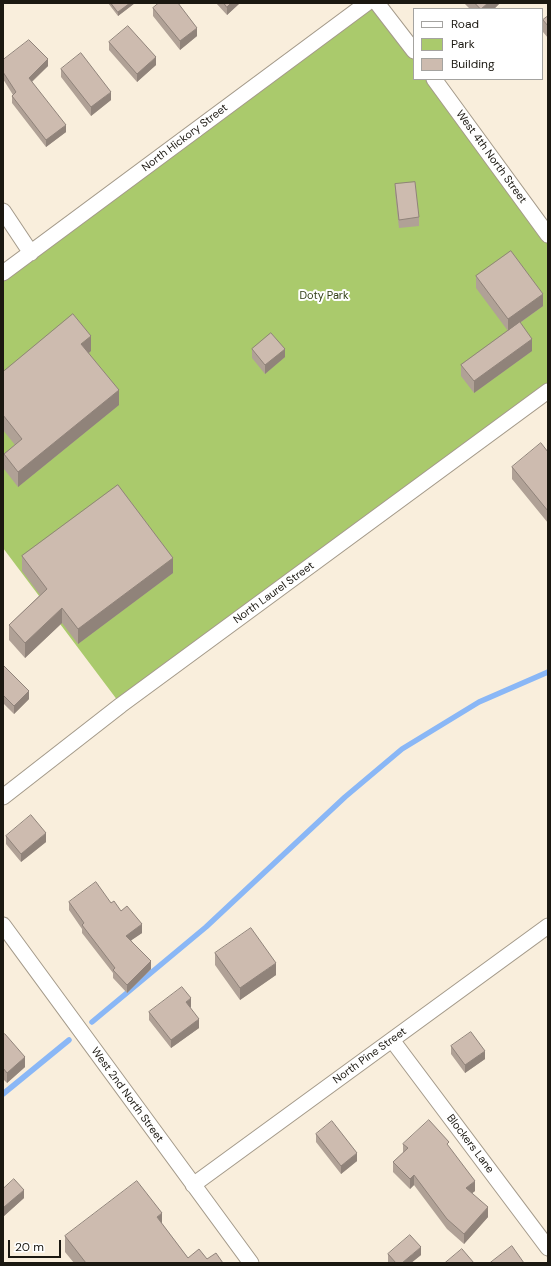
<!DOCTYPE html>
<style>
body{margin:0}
#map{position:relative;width:551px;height:1266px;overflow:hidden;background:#f9eedc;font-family:"DM Sans",sans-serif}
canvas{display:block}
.frame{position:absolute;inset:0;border:4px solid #1b1811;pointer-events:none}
.legend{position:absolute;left:413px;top:8px;width:130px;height:72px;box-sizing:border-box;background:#fff;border:1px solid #a4a3a0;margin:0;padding:5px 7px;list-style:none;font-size:12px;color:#1b1811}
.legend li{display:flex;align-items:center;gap:8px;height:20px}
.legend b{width:20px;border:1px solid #a4a3a0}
.scale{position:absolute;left:8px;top:1240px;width:53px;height:18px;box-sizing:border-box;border:2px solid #1b1811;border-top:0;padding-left:5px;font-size:12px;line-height:14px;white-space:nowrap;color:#1b1811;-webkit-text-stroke:3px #fff;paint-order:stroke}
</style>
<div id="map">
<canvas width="551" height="1266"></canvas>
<div class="frame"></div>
<ul class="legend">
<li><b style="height:5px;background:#fff"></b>Road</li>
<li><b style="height:11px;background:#aaca6c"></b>Park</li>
<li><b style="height:11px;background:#cdbbaf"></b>Building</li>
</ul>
<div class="scale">20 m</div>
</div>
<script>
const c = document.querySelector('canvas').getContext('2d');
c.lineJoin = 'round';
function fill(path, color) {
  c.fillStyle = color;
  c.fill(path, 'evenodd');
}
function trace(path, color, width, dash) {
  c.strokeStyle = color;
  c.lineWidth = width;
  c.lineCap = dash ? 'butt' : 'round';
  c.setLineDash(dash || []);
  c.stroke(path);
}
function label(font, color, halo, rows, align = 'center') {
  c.font = font + ' "DM Sans",sans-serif';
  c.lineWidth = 4;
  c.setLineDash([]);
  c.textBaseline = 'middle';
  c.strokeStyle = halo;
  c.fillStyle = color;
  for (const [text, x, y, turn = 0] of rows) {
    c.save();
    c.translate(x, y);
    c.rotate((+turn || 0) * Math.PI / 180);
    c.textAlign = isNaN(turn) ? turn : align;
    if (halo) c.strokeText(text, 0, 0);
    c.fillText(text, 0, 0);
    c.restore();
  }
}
fill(new Path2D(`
 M377 3 414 53V79H433L548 236V391L121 705 3 548V273Z`), '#aaca6c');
trace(new Path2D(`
 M92 1022 206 927 345 797 402 749 479 702 548 672
 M3 1094 69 1040`), '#8ab7f6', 5.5);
const street = new Path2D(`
 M377 3 414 51
 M434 79 548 235
 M3 211 31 253
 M3 273 367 3
 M3 797 121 705 548 391
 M3 925 251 1263
 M392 1040 548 1248
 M193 1185 548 926`);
trace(street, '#a49a8a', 17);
trace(street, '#fff', 15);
fill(new Path2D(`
 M108 3H135L118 16Z
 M216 3H240L227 15Z
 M464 3H500L494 9H470Z
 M153 8 197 36 180 50 153 16Z
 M548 16V38L543 32V20Z
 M109 42 156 65 137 82 109 50Z
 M3 60 48 66 32 82 66 132 46 147 12 103V96L13 95 3 79Z
 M61 69 111 100 91 116 61 77Z
 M395 184 419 217V226L399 228 395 192Z
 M476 276 543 306 520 323 532 351 474 393 461 376V365L508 331 476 288Z
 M252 349 285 357 265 374 252 358Z
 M91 351 89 353 119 405 18 487 4 469V454L15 445 3 430V372Z
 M548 452V523L512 479V467Z
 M22 556 173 573 78 644 62 623 25 658 9 640V625L40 595 22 571Z
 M3 665 29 699 14 714 3 703Z
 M6 836 46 842 21 862 6 844Z
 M69 902 111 903 142 933 131 940 151 969 127 993 113 978V973L82 933V929L69 910Z
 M215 953 276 975 240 1000 215 965Z
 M548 970V981L547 979V971Z
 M190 1007 199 1028 171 1048 149 1020V1012L191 1007Z
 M3 1035 25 1067 7 1083 3 1079Z
 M451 1046 485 1059 465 1073 451 1054Z
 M316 1134 357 1161 341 1174 316 1142Z
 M403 1144 449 1147 475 1191 472 1193 488 1217 464 1244 447 1229 414 1185 410 1189 393 1172V1162L403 1153Z
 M3 1189 24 1198 4 1216 3 1214Z
 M162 1224 188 1258 207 1259 223 1263H74L65 1252V1236Z
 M388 1254 421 1255 411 1263H389L388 1262Z`), '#b0a196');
fill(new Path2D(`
 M130 3H135L118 16V12Z
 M231 3H240L227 15V7Z
 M488 3H500L494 9H481Z
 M197 28V36L180 50V41Z
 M156 57V65L137 82V74Z
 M48 59V66L29 84V78Z
 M111 92V100L91 116V107Z
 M66 125V132L46 147V140Z
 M543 294V306L508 331V319Z
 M91 336V351L81 359V344Z
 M532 339V351L474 393V381Z
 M285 349V357L265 374V365Z
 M119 390V405L18 487V472Z
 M173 558V573L78 644V629Z
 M62 608V623L25 658V643Z
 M29 691V699L14 714V706Z
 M46 833V842L21 862V854Z
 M142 924V933L126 944V936Z
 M151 961V969L127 993V985Z
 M276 963V975L240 1000V988Z
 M191 998V1007L186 1010V1002Z
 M199 1019V1028L171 1048V1040Z
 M485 1051V1059L465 1073V1065Z
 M25 1057V1067L7 1083V1073Z
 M357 1153V1161L341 1174V1166Z
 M414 1175V1185L410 1189V1179Z
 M475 1181V1191L466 1198V1188Z
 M24 1190V1198L4 1216V1207Z
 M488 1207V1217L464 1244V1234Z
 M162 1213V1229L157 1217Z
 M421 1247V1255L411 1263H402Z`), '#90837a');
const building = new Path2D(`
 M111 3H130L118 12Z
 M159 3H178L197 28 180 41 153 8Z
 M224 3H231L227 7Z
 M475 3H488L481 9Z
 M548 16V26L543 20Z
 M128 26 156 57 137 74 109 42Z
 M29 40 48 59 29 78 66 125 46 140 12 96 16 92 3 72V60Z
 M81 53 111 92 91 107 61 69Z
 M415 182 419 217 399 220 395 184Z
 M511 251 543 294 508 319 476 276Z
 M73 314 91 336 81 344 119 390 18 472 4 454 22 439 3 415V372Z
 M520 322 532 339 474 381 461 365Z
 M271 333 285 349 265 365 252 349Z
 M541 443 548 452V511L512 467Z
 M118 485 173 558 78 629 62 608 25 643 9 625 47 589 22 556Z
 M3 665 29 691 14 706 3 695Z
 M31 815 46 833 21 854 6 836Z
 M96 882 111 903 114 901 121 911 127 906 142 924 126 936 151 961 127 985 113 970 115 968 82 925 84 923 69 902Z
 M251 928 276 963 240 988 215 953Z
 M182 987 191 998 186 1002 199 1019 171 1040 149 1012Z
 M471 1032 485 1051 465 1065 451 1046Z
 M5 1034 25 1057 7 1073 3 1068V1035Z
 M429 1120 449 1142 447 1144 475 1181 466 1188 488 1207 464 1234 447 1219 414 1175 410 1179 393 1162 408 1148 403 1144Z
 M332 1121 357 1153 341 1166 316 1134Z
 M14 1179 24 1190 4 1207 3 1206V1189Z
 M137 1181 162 1213 157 1217 188 1258 199 1249 207 1259 216 1253 223 1263H86L65 1236Z
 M410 1235 421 1247 402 1263H396L388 1254Z
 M512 1246 524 1263H490Z
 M462 1249 474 1263H445Z`);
fill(building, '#cdbbaf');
trace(building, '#90837a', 1);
label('11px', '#1b1811', '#fff', [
 ["North Hickory Street",185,138,-37],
 ["West 4th North Street",491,157,54],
 ["North Laurel Street",274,593,-36],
 ["North Pine Street",370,1056,-36],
 ["West 2nd North Street",127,1095,54],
 ["Blockers Lane",470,1144,53]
]);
label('11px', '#323f17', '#fff', [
 ["Doty Park",324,296]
]);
</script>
